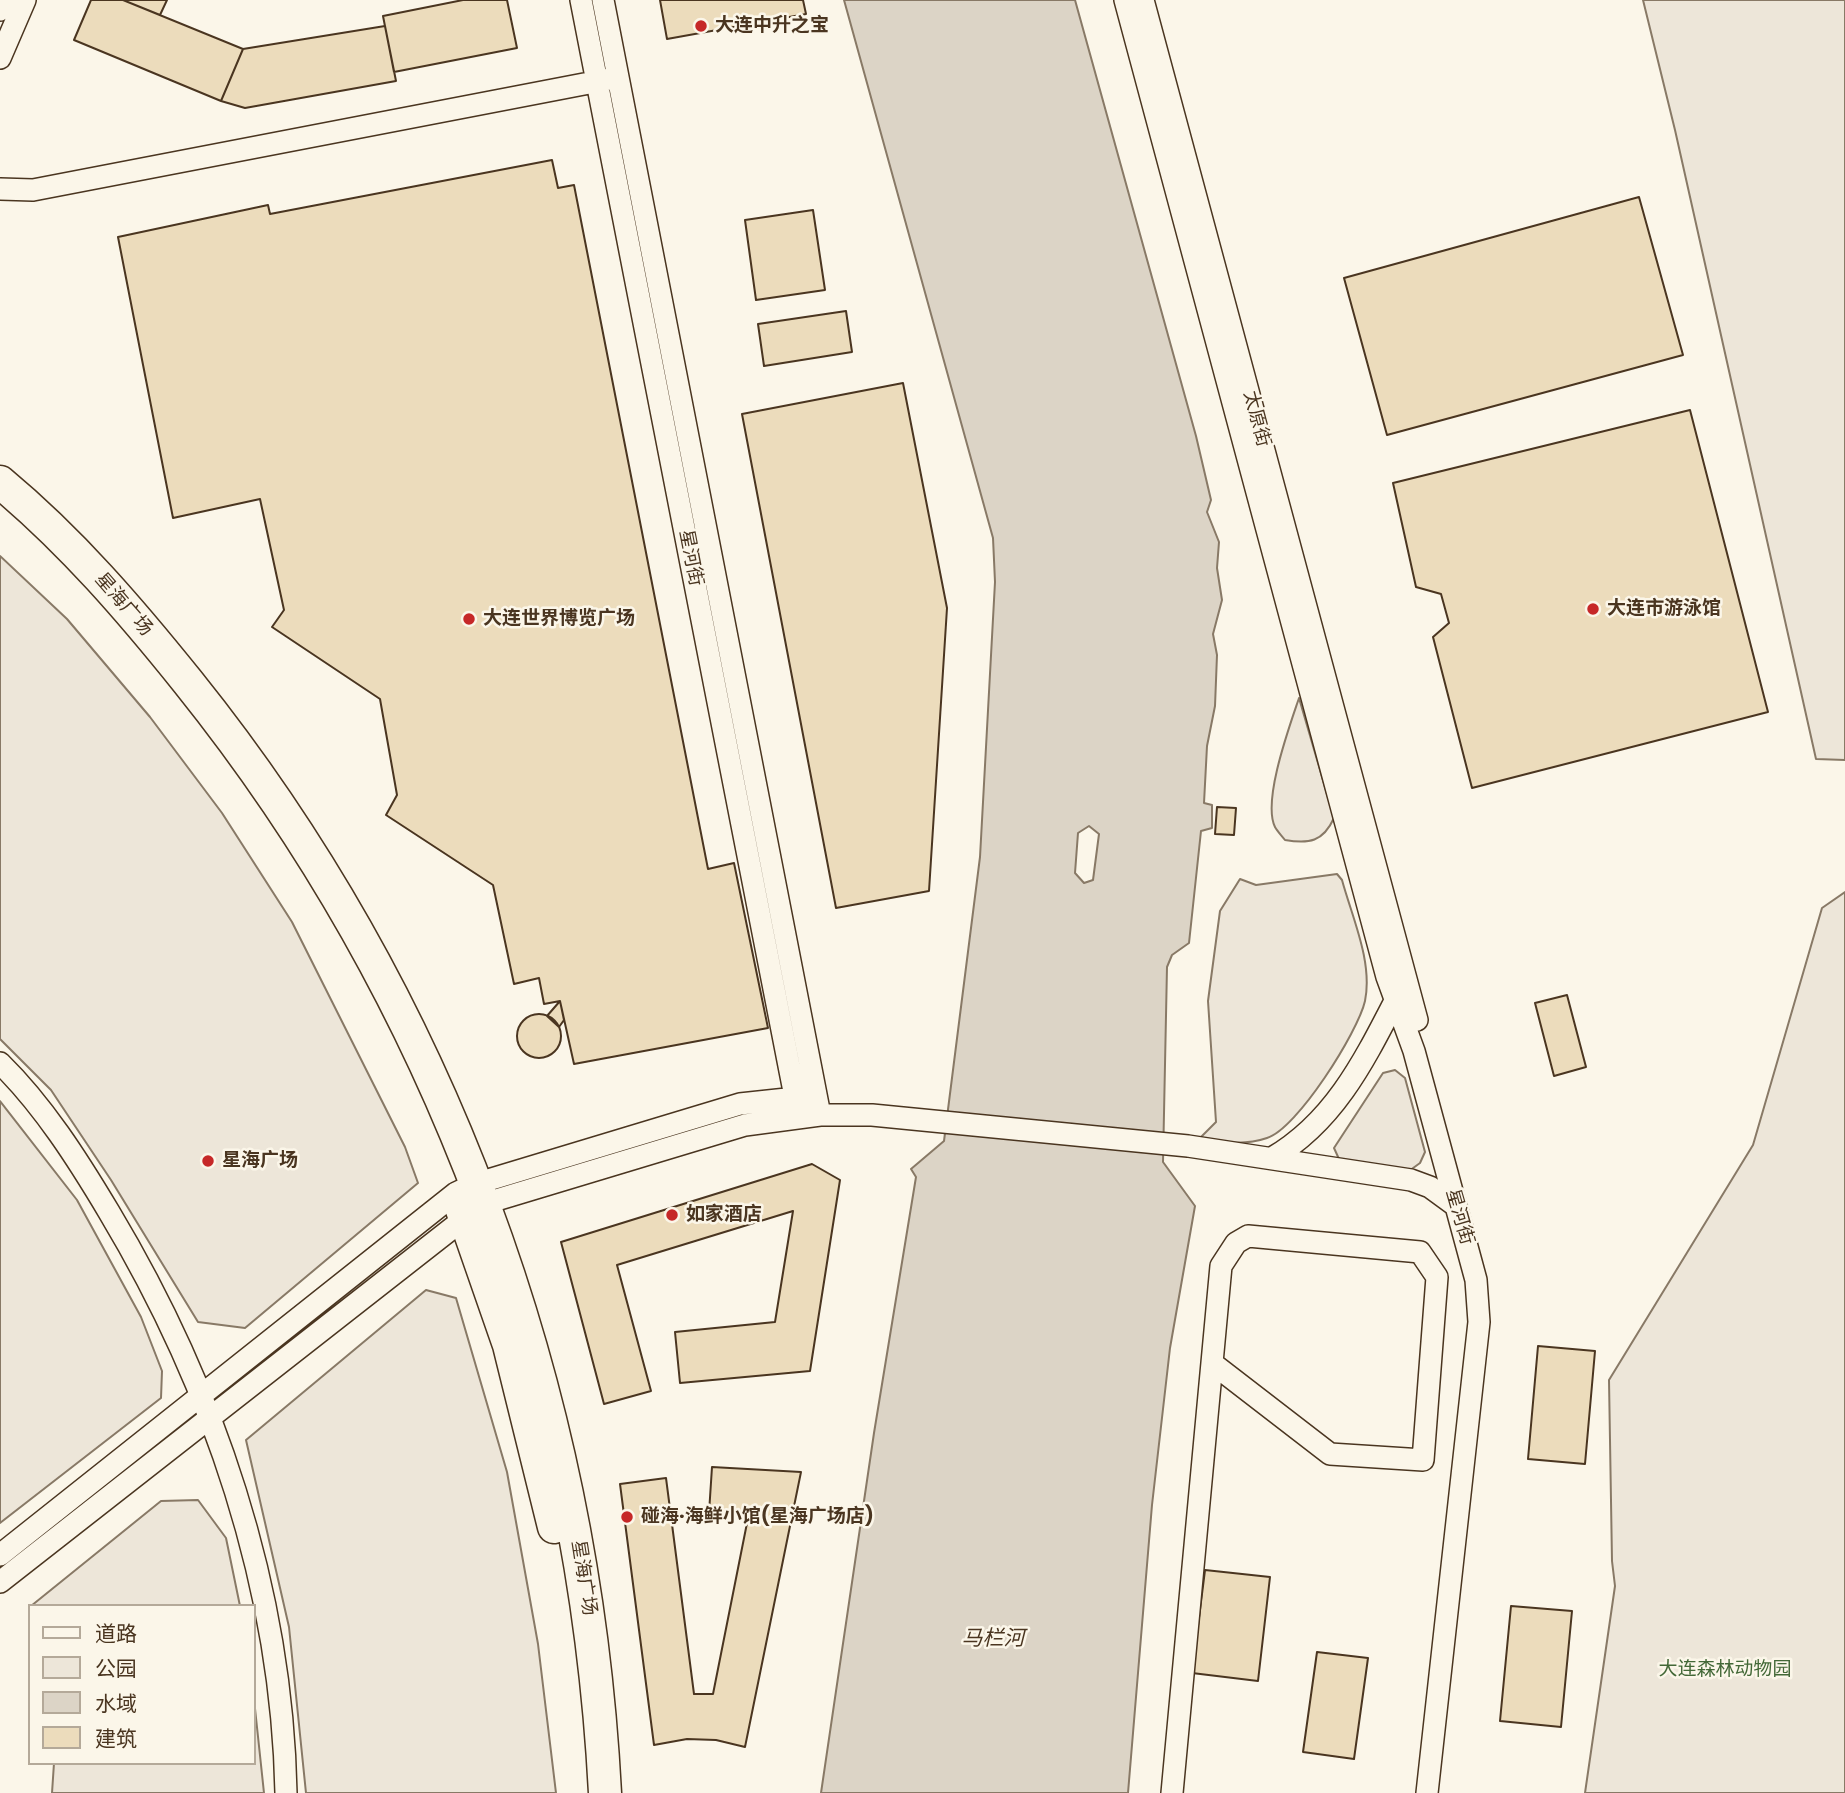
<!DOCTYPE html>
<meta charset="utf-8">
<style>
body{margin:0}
#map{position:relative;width:1845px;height:1793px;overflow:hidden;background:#fbf6e9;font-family:Poppins,"Noto Sans SC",sans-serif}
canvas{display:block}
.legend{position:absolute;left:28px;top:1604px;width:228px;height:161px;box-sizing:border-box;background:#fbf6e9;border:2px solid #b4a999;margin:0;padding:9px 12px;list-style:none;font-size:21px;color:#4a3520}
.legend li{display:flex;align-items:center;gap:14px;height:35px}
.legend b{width:35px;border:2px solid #b4a999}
</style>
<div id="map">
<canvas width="1845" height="1793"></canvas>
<ul class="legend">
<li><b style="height:9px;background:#fbf6e9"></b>道路</li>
<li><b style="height:19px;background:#ede6d9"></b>公园</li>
<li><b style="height:19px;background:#dcd4c6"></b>水域</li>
<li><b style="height:19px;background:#ecdcbc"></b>建筑</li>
</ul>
</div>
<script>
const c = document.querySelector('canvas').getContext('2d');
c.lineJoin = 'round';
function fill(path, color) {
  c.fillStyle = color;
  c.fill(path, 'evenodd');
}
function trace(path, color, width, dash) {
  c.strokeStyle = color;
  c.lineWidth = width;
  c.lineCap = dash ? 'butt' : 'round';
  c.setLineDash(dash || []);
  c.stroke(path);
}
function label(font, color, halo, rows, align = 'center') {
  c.font = font + ' Poppins,"Noto Sans SC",sans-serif';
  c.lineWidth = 5;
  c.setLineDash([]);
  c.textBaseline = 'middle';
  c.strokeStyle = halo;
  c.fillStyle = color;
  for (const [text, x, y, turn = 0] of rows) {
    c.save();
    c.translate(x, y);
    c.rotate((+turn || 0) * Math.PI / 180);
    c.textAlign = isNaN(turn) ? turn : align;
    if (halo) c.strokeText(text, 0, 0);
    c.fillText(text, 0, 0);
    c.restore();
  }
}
const green = new Path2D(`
 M1643 0H1845V760L1816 759 1675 130Z
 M0 556 67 619 150 717 222 813 292 922 405 1147 418 1183 245 1328 198 1322 111 1180 51 1090 0 1039Z
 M1299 698 1334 818C1323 842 1309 844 1285 840 1282 836 1277 831 1275 827 1262 801 1290 725 1299 698Z
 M1337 874 1342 880C1352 917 1373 962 1365 1001 1358 1032 1297 1129 1267 1138 1244 1146 1222 1142 1199 1139L1216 1122 1208 1001 1220 911 1240 879 1256 885Z
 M1845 892V1793H1585L1615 1586 1612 1561 1609 1380 1753 1145 1822 908Z
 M1395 1070 1405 1078 1425 1152 1420 1163 1409 1171 1339 1159 1334 1148 1383 1073Z
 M0 1101 77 1200 141 1317 162 1371 161 1398 0 1523Z
 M426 1290 456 1298 507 1472 538 1644 556 1793H306L289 1627 246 1440Z
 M198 1500 226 1538 240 1606H31L161 1501Z
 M254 1699 264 1793H52L54 1763H254Z`);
fill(green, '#ede6d9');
trace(green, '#887966', 2);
const water = new Path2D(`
 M844 0H1075L1196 436 1211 500 1207 512 1219 542 1217 568 1222 600 1213 634 1217 655 1215 706 1207 746 1204 803 1212 805V828L1201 831 1189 943 1172 955 1167 967 1163 1162 1195 1206 1170 1348 1152 1505 1128 1793H821L874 1433 916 1177 911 1169 944 1141 980 857 995 582 993 538ZM1089 826 1099 834 1093 880 1084 883 1075 873 1078 833Z`);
fill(water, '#dcd4c6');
trace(water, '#887966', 2);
const building = new Path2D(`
 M91 0H123L243 49 221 101 74 40Z
 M123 0H167L160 15Z
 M463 0H507L517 48 394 72 383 16Z
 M660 0H803L806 14 667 39Z
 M385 26 396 81 245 108 221 101 243 49Z
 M552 160 558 188 574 185 708 869 734 863 768 1028 574 1064 560 1001 544 1004 539 978 514 984 493 885 386 815 397 795 380 699 272 627 284 610 260 499 173 518 118 237 268 205 270 214Z
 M1639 197 1683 355 1387 435 1344 278Z
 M813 210 825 290 756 300 745 220Z
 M846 311 852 352 764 366 758 324Z
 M903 383 947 608 929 891 836 908 742 414Z
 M1690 410 1768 712 1472 788 1433 637 1449 623 1441 594 1416 587 1393 483Z
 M1217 807 1236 808 1234 835 1215 834Z
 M1567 995 1586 1067 1554 1076 1535 1003Z
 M560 1001 564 1020 559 1027 547 1016Z
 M517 1036a22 22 0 1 1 44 0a22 22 0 1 1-44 0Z
 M812 1164 840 1180 810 1371 680 1383 675 1332 775 1322 793 1211 617 1265 651 1391 604 1404 561 1242Z
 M1538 1346 1595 1351 1585 1464 1528 1459Z
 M712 1467 801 1472 745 1747 716 1740 687 1739 654 1745 620 1484 666 1478 694 1694H713L748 1518 709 1513Z
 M1205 1570 1270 1577 1258 1681 1192 1673Z
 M1511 1606 1572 1611 1561 1727 1500 1721Z
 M1317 1652 1368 1658 1354 1759 1303 1752Z`);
fill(building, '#ecdcbc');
trace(building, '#4a3520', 2);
const minor = new Path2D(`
 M581 0 799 1117
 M603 0 820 1115
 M1125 0 1387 977 1414 1051 1476 1280 1479 1322 1427 1793
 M1143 0 1417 1020
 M0 10 4 0
 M0 58 25 0
 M0 189 33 190 610 79
 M0 1063C43 1105 78 1160 109 1212 214 1387 282 1588 286 1793
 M1272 1158C1334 1122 1364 1061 1396 999L1404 997
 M0 1555 456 1193 475 1184 740 1104 796 1098 807 1106
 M0 1582 483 1204 745 1125 820 1115H872L1188 1146 1411 1180 1430 1187 1456 1206
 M1172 1793 1221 1266 1236 1243 1248 1236 1420 1252 1437 1277 1423 1460 1330 1454 1212 1363`);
const highway = new Path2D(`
 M0 482C71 541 131 611 188 682 442 998 584 1389 605 1793
 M461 1207 509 1345 554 1527`);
trace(minor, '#4a3520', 24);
trace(highway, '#4a3520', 35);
trace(minor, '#fbf6e9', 21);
trace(highway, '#fbf6e9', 32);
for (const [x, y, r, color] of [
 [701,26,7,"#c62828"],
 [1593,609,7,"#c62828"],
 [469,619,7,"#c62828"],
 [208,1161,7,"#c62828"],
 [672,1215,7,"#c62828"],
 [627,1517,7,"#c62828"]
]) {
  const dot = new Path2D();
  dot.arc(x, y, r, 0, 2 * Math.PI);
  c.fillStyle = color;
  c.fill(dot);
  trace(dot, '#fbf6e9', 2.5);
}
label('bold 19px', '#4a3520', '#fbf6e9', [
 ["大连中升之宝",715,26],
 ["大连市游泳馆",1607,609],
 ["大连世界博览广场",483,619],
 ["星海广场",222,1161],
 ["如家酒店",686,1215],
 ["碰海·海鲜小馆(星海广场店)",641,1517]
], 'left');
label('19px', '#4a3520', '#fbf6e9', [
 ["太原街",1256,419,75],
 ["星河街",690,558,79],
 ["星海广场",123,605,49],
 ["星河街",1459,1217,74],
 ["星海广场",583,1578,81]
]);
label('19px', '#436837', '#fbf6e9', [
 ["大连森林动物园",1725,1670]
]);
label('italic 21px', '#4a3520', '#fbf6e9', [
 ["马栏河",993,1640]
]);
</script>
